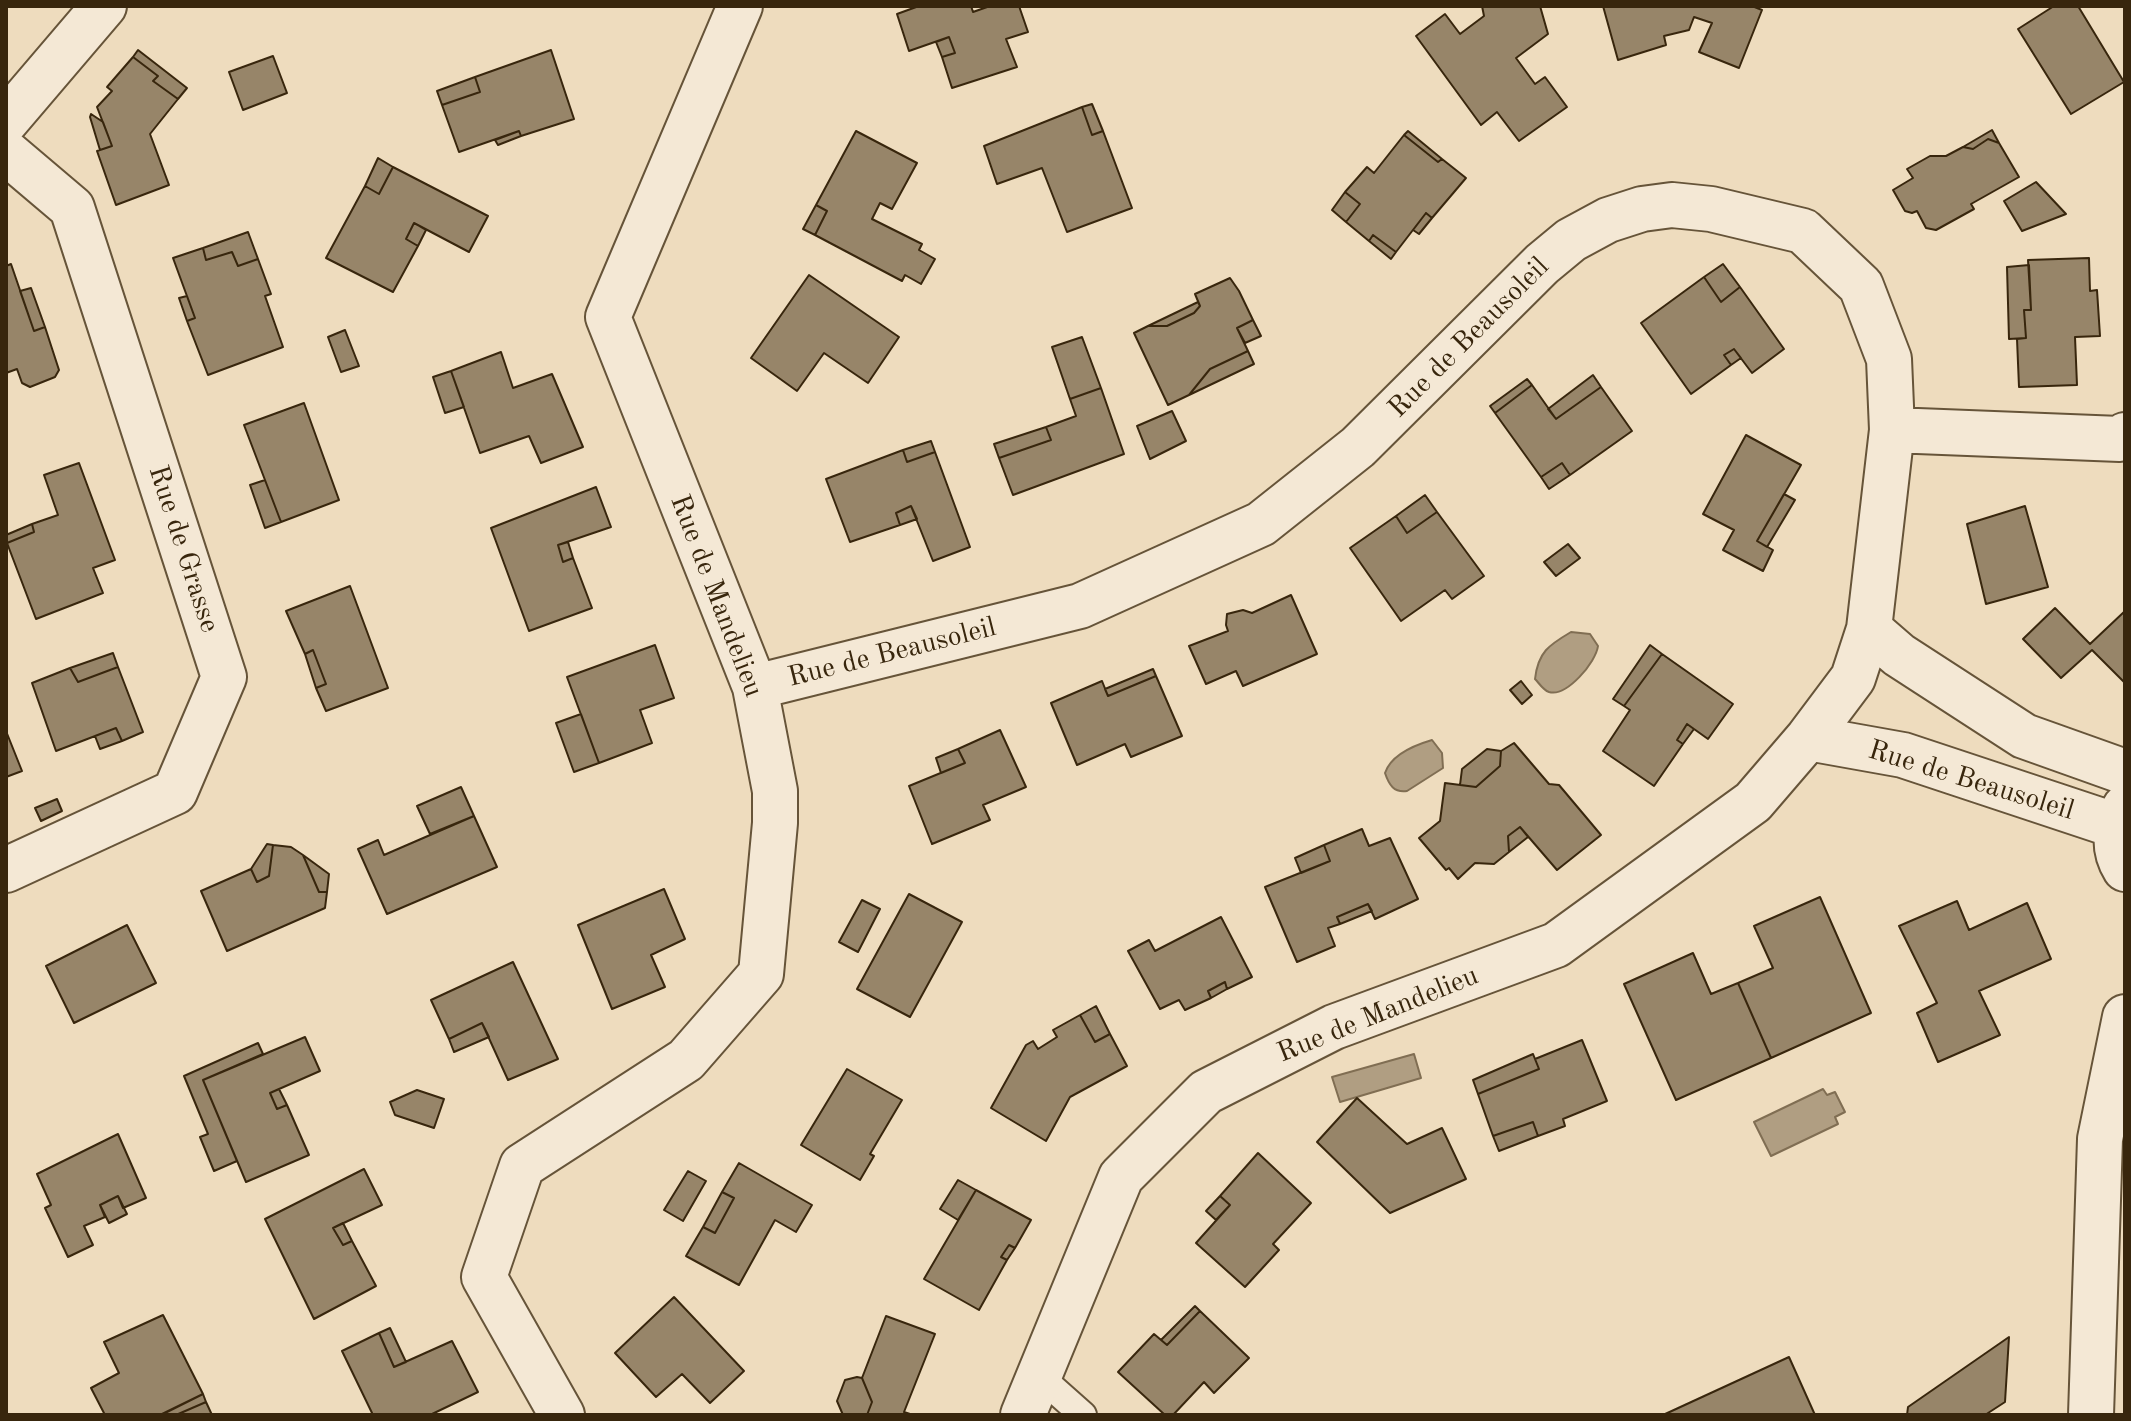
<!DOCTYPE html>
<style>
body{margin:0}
#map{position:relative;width:2131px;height:1421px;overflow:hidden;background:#eedcbe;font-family:"Old Standard TT",serif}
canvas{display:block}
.frame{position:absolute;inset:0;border:8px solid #38260d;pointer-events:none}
</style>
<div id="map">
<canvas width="2131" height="1421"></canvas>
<div class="frame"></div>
</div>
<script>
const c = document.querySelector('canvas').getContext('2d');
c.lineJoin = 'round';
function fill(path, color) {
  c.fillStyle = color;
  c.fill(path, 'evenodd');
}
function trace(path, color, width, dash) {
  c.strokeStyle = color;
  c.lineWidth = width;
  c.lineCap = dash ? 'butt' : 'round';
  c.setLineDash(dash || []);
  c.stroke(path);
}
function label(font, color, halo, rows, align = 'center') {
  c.font = font + ' "Old Standard TT",serif';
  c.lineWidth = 6;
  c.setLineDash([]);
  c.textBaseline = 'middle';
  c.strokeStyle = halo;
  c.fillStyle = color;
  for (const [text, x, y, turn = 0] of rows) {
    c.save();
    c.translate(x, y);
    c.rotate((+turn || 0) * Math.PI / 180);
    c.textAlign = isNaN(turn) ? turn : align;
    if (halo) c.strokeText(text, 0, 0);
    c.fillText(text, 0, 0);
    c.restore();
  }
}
const water = new Path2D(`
 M1571 632 1590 634 1598 646C1596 662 1567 697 1549 692 1543 690 1539 683 1535 679 1538 652 1549 645 1571 632Z
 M1432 740 1442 753 1443 768 1407 791C1394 793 1389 785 1385 773 1391 755 1415 745 1432 740Z
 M1414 1054 1421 1078 1340 1102 1332 1077Z
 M1823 1089 1827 1095 1835 1092 1845 1112 1835 1117 1838 1124 1771 1156 1754 1122Z`);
fill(water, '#b09e82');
trace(water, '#806e53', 2);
const building = new Path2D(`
 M919 6H971L973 12 990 6H1019L1028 32 1006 39 1017 67 952 88 942 57 955 53 949 37 909 51 897 14Z
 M1482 6H1540L1548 34 1516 58 1535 84 1545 77 1567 107 1519 141 1497 112 1481 125 1416 36 1445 14 1460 34 1484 16Z
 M1603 6H1752L1762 10 1739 68 1699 52 1712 23 1694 17 1689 30 1664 36 1666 45 1618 60Z
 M2054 6H2078L2124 82 2071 114 2018 29Z
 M949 37 955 53 942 57 936 42Z
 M138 50 187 88 178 99 153 81 158 76 133 57Z
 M551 50 574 119 521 136 519 131 459 152 442 105 480 92 475 77Z
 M273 56 287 93 243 110 229 72Z
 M133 57 158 76 153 81 178 99 150 134 169 185 116 205 97 151 112 146 97 107 112 91 107 87Z
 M475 77 480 92 442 105 437 91Z
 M1092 104 1103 131 1092 135 1082 107Z
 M1082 107 1092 135 1103 131 1132 208 1067 232 1042 168 997 184 984 146Z
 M91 114 103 122 112 146 100 150 90 117Z
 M1992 130 1999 143 1988 139 1973 149 1963 147Z
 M519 131 521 136 498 145 495 140Z
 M856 131 917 163 892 209 880 203 872 219 922 244 919 250 935 259 921 284 905 275 902 281 815 235 827 211 816 205Z
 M1408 131 1442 159 1438 162 1404 135Z
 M1404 135 1438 162 1442 159 1466 178 1432 218 1426 213 1396 252 1373 235 1369 241 1346 222 1360 204 1345 192 1367 167 1374 173Z
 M1988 139 1999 143 2019 177 1971 204 1974 209 1936 230 1926 228 1917 211 1912 213 1905 211 1893 190 1913 178 1907 169 1930 156H1946L1963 147 1973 149Z
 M378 158 393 167 379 194 365 186Z
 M393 167 488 216 469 252 414 223 406 239 418 246 393 292 326 258 365 186 379 194Z
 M2036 182 2066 214 2022 231 2004 201Z
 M1345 192 1360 204 1346 222 1332 210Z
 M816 205 827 211 815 235 803 229Z
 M1426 213 1432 218 1419 234 1413 230Z
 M414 223 426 230 418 246 406 239Z
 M248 232 258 259 238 266 232 252 206 260 203 248Z
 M1373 235 1396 252 1391 259 1369 241Z
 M203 248 206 260 232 252 238 266 258 259 271 294 265 296 283 347 208 375 187 321 195 318 173 258Z
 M2089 258 2090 291 2097 290 2100 336 2075 337 2077 385 2019 387 2017 339 2026 338 2024 310H2031L2028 260Z
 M11 264 34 331 45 327 59 370 55 377 30 387 22 383 17 369 6 373V266Z
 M1723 264 1740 287 1721 302 1704 277Z
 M2029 265 2031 310H2024L2026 338 2009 339 2007 267Z
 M809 275 899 337 868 383 824 353 797 391 751 358Z
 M1704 277 1721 302 1740 287 1784 349 1752 373 1734 349 1724 355 1731 365 1691 394 1641 323Z
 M1230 278 1239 291 1253 320 1237 328 1248 351 1210 369 1189 395 1168 405 1134 333 1148 326H1167L1194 313 1200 306 1195 294Z
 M31 288 45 327 34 331 20 291Z
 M187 296 195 318 187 321 179 298Z
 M1198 302 1200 306 1194 313 1167 326H1148Z
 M1253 320 1261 336 1245 343 1237 328Z
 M345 330 359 366 341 372 328 337Z
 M1082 337 1101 388 1070 399 1052 347Z
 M1734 349 1741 358 1731 365 1724 355Z
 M1248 351 1254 364 1189 395 1210 369Z
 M501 352 513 388 552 374 583 447 541 463 529 436 480 453 451 371Z
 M451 371 464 407 445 413 433 377Z
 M1593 375 1601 387 1556 419 1548 409Z
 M1527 379 1532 385 1495 413 1490 406Z
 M1532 385 1556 419 1601 387 1632 431 1570 475 1562 463 1541 477 1495 413Z
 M1101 388 1124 454 1013 495 999 458 1051 440 1046 427 1076 416 1070 399Z
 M304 403 339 500 281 522 244 425Z
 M1172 411 1186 441 1150 459 1137 426Z
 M1046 427 1051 440 999 458 994 444Z
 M1746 435 1801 465 1757 541 1773 550 1763 571 1723 550 1734 530 1703 514Z
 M931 441 935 452 907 462 903 450Z
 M903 450 907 462 935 452 970 547 933 561 911 506 896 513 900 525 850 542 826 479Z
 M79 463 115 560 93 568 103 593 36 619 7 543 34 532 32 524 58 515 44 475Z
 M1562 463 1570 475 1549 489 1541 477Z
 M265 480 281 522 265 528 250 485Z
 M596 487 611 527 558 545 563 562 573 558 592 608 529 631 491 528Z
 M1784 494 1795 500 1767 547 1757 541Z
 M1425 495 1437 512 1407 533 1396 516Z
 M911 506 917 519 900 525 896 513Z
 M2025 506 2048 587 1986 604 1967 524Z
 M1437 512 1484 576 1452 599 1445 590 1401 621 1350 548 1396 516 1407 533Z
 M32 524 34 532 7 543 6 535Z
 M568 542 573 558 563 562 558 545Z
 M1568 544 1580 558 1556 576 1544 562Z
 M350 586 388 688 326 711 316 688 326 684 313 650 305 654 286 611Z
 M1291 595 1317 654 1243 686 1236 671 1206 684 1189 646 1228 631 1226 625 1227 614 1243 610 1252 613Z
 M2055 608 2090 644 2125 611V683L2092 650 2061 678 2023 639Z
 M655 645 674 698 640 710 652 743 599 763 567 677Z
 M1650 645 1662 654 1624 706 1613 699Z
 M313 650 326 684 316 688 305 654Z
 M113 653 118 667 78 682 70 668Z
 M1662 654 1733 704 1708 739 1687 724 1677 740 1683 744 1654 786 1603 751 1630 710 1624 706Z
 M118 667 143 732 122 741 116 728 56 751 32 683 70 668 78 682Z
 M1153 669 1156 676 1108 696 1105 689Z
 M1156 676 1182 736 1131 757 1125 744 1077 765 1051 703 1102 681 1108 696Z
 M1521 681 1532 695 1522 704 1510 690Z
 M581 714 599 763 574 772 556 723Z
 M1687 724 1694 729 1683 744 1677 740Z
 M116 728 122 741 100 749 95 736Z
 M1000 730 1026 787 983 805 990 820 932 844 909 786 965 763 958 749Z
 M6 731 22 771 6 777Z
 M1514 743 1549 784 1559 785 1601 835 1557 870 1520 827 1508 836 1509 852 1494 864 1475 863 1458 879 1449 868 1446 870 1419 838 1440 821 1445 783 1476 787 1500 766 1501 751Z
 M958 749 965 763 941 773 936 758Z
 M1487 749 1501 751 1500 766 1476 787 1460 785 1462 769Z
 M461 787 474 816 430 834 417 806Z
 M57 799 62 811 41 821 35 808Z
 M474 816 497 867 387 914 358 849 378 840 384 855Z
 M1520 827 1528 837 1509 852 1508 836Z
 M1362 829 1369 846 1390 838 1418 899 1375 919 1368 904 1337 917 1340 924 1328 928 1335 946 1297 962 1265 887 1330 861 1324 845Z
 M267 844 273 845 269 876 257 882 251 869Z
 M273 845 291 847 303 855 319 892H327L325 908 227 951 201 891 251 869 257 882 269 876Z
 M1324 845 1330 861 1301 873 1295 858Z
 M303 855 329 874 327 892H319Z
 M664 889 685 939 651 955 665 987 612 1009 578 925Z
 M909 894 962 922 910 1017 857 989Z
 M1820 897 1871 1013 1771 1058 1738 983 1773 968 1754 926Z
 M862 900 880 909 858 952 839 942Z
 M1957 901 1969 930 2027 903 2051 959 1979 991 2000 1035 1938 1062 1917 1013 1937 1003 1899 926Z
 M1368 904 1372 911 1340 924 1337 917Z
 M1221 917 1252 977 1227 989 1225 982 1208 991 1211 998 1185 1010 1179 1000 1160 1009 1128 951 1149 940 1155 951Z
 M127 925 156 983 74 1023 46 966Z
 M1693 953 1711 994 1738 983 1771 1058 1676 1100 1624 984Z
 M513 962 558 1059 508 1080 482 1023 449 1039 431 1000Z
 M1225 982 1227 989 1211 998 1208 991Z
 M1096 1006 1110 1034 1095 1042 1080 1015Z
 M1080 1015 1095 1042 1110 1034 1127 1066 1070 1097 1046 1141 991 1108 1026 1045 1033 1041 1038 1049 1057 1037 1053 1030Z
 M482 1023 489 1037 454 1052 449 1039Z
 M305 1037 320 1071 270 1093 277 1109 287 1105 309 1155 246 1182 203 1080Z
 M1582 1040 1607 1101 1563 1119 1565 1126 1538 1136 1533 1122 1493 1136 1478 1094 1539 1069 1535 1059Z
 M258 1043 263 1054 203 1080 237 1161 214 1171 200 1137 208 1134 184 1076Z
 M1533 1054 1539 1069 1478 1094 1473 1080Z
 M847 1069 902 1100 870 1154 874 1156 860 1180 801 1145Z
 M279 1089 287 1105 277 1109 270 1093Z
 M417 1090 444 1099 434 1128 395 1115 390 1102Z
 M1357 1098 1407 1144 1442 1128 1466 1179 1390 1213 1317 1142Z
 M1533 1122 1538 1136 1499 1151 1493 1136Z
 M118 1134 146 1198 123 1208 118 1196 100 1205 105 1217 84 1226 93 1245 68 1257 45 1208 51 1205 37 1174Z
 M1258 1153 1311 1203 1273 1244 1279 1250 1245 1287 1196 1243 1230 1205 1220 1196Z
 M739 1163 812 1205 796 1232 775 1220 739 1285 686 1256 703 1227 715 1233 734 1198 722 1192Z
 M364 1169 382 1205 333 1228 343 1245 352 1241 376 1286 314 1319 265 1219Z
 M688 1171 706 1181 683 1221 664 1210Z
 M958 1180 976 1190 958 1220 940 1209Z
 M976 1190 1031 1220 1015 1248 1009 1245 1001 1257 1007 1260 979 1310 924 1279Z
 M722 1192 734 1198 715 1233 703 1227Z
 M118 1196 127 1214 109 1223 100 1205Z
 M1220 1196 1230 1205 1216 1220 1206 1211Z
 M343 1223 352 1241 343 1245 333 1228Z
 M1009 1245 1015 1248 1007 1260 1001 1257Z
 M674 1297 744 1371 710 1403 682 1374 656 1397 615 1353Z
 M1195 1306 1200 1311 1167 1345 1161 1340Z
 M1200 1311 1249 1358 1214 1393 1204 1382 1173 1415H1165L1118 1372 1154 1334 1167 1345Z
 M163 1315 203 1394 160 1415H105L91 1388 119 1373 104 1342Z
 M886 1316 935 1334 904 1412 913 1415H867L872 1402 862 1378Z
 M390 1328 406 1362 394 1367 379 1333Z
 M379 1333 394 1367 452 1341 478 1392 430 1415H373L342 1351Z
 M2009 1337 2005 1402 1985 1415H1907L1908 1407Z
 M1789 1357 1815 1415H1663Z
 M857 1377 862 1378 872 1402 867 1415H843L837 1401 845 1380Z
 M203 1394 206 1402 176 1415H168L167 1412Z
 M206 1402 212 1415H176Z`);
fill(building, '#978569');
trace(building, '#38260d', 2);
const lane = new Path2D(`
 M1038 1375 1083 1415`);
const street = new Path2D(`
 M6 121 104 6
 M6 152 72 208 224 677 175 792 6 870
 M1892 430 2120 439 2125 435
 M1869 629 1899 655 2024 736 2125 772
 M755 687 1080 606 1261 524 1358 447 1542 264 1571 240 1608 220 1642 209 1672 205 1711 209 1803 231 1861 286 1889 359 1892 430 1869 629 1853 678 1808 738 1753 802 1556 945 1334 1027 1206 1092 1121 1177 1023 1415
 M1808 738 1903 755 2117 826
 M2125 807C2115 828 2112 848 2125 869
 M562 1415 484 1277 522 1166 686 1060 761 974 775 823V791L755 687 608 317 740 6
 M2091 1415 2100 1139 2125 1017`);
trace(lane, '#665439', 30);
trace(street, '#665439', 48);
trace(lane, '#f4e8d5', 26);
trace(street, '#f4e8d5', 44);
label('28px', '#38260d', '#f4e8d5', [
 ["Rue de Beausoleil",1469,338,-45],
 ["Rue de Grasse",183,549,72],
 ["Rue de Mandelieu",716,596,69],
 ["Rue de Beausoleil",892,653,-14],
 ["Rue de Beausoleil",1971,781,17],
 ["Rue de Mandelieu",1378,1015,-22]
]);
</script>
